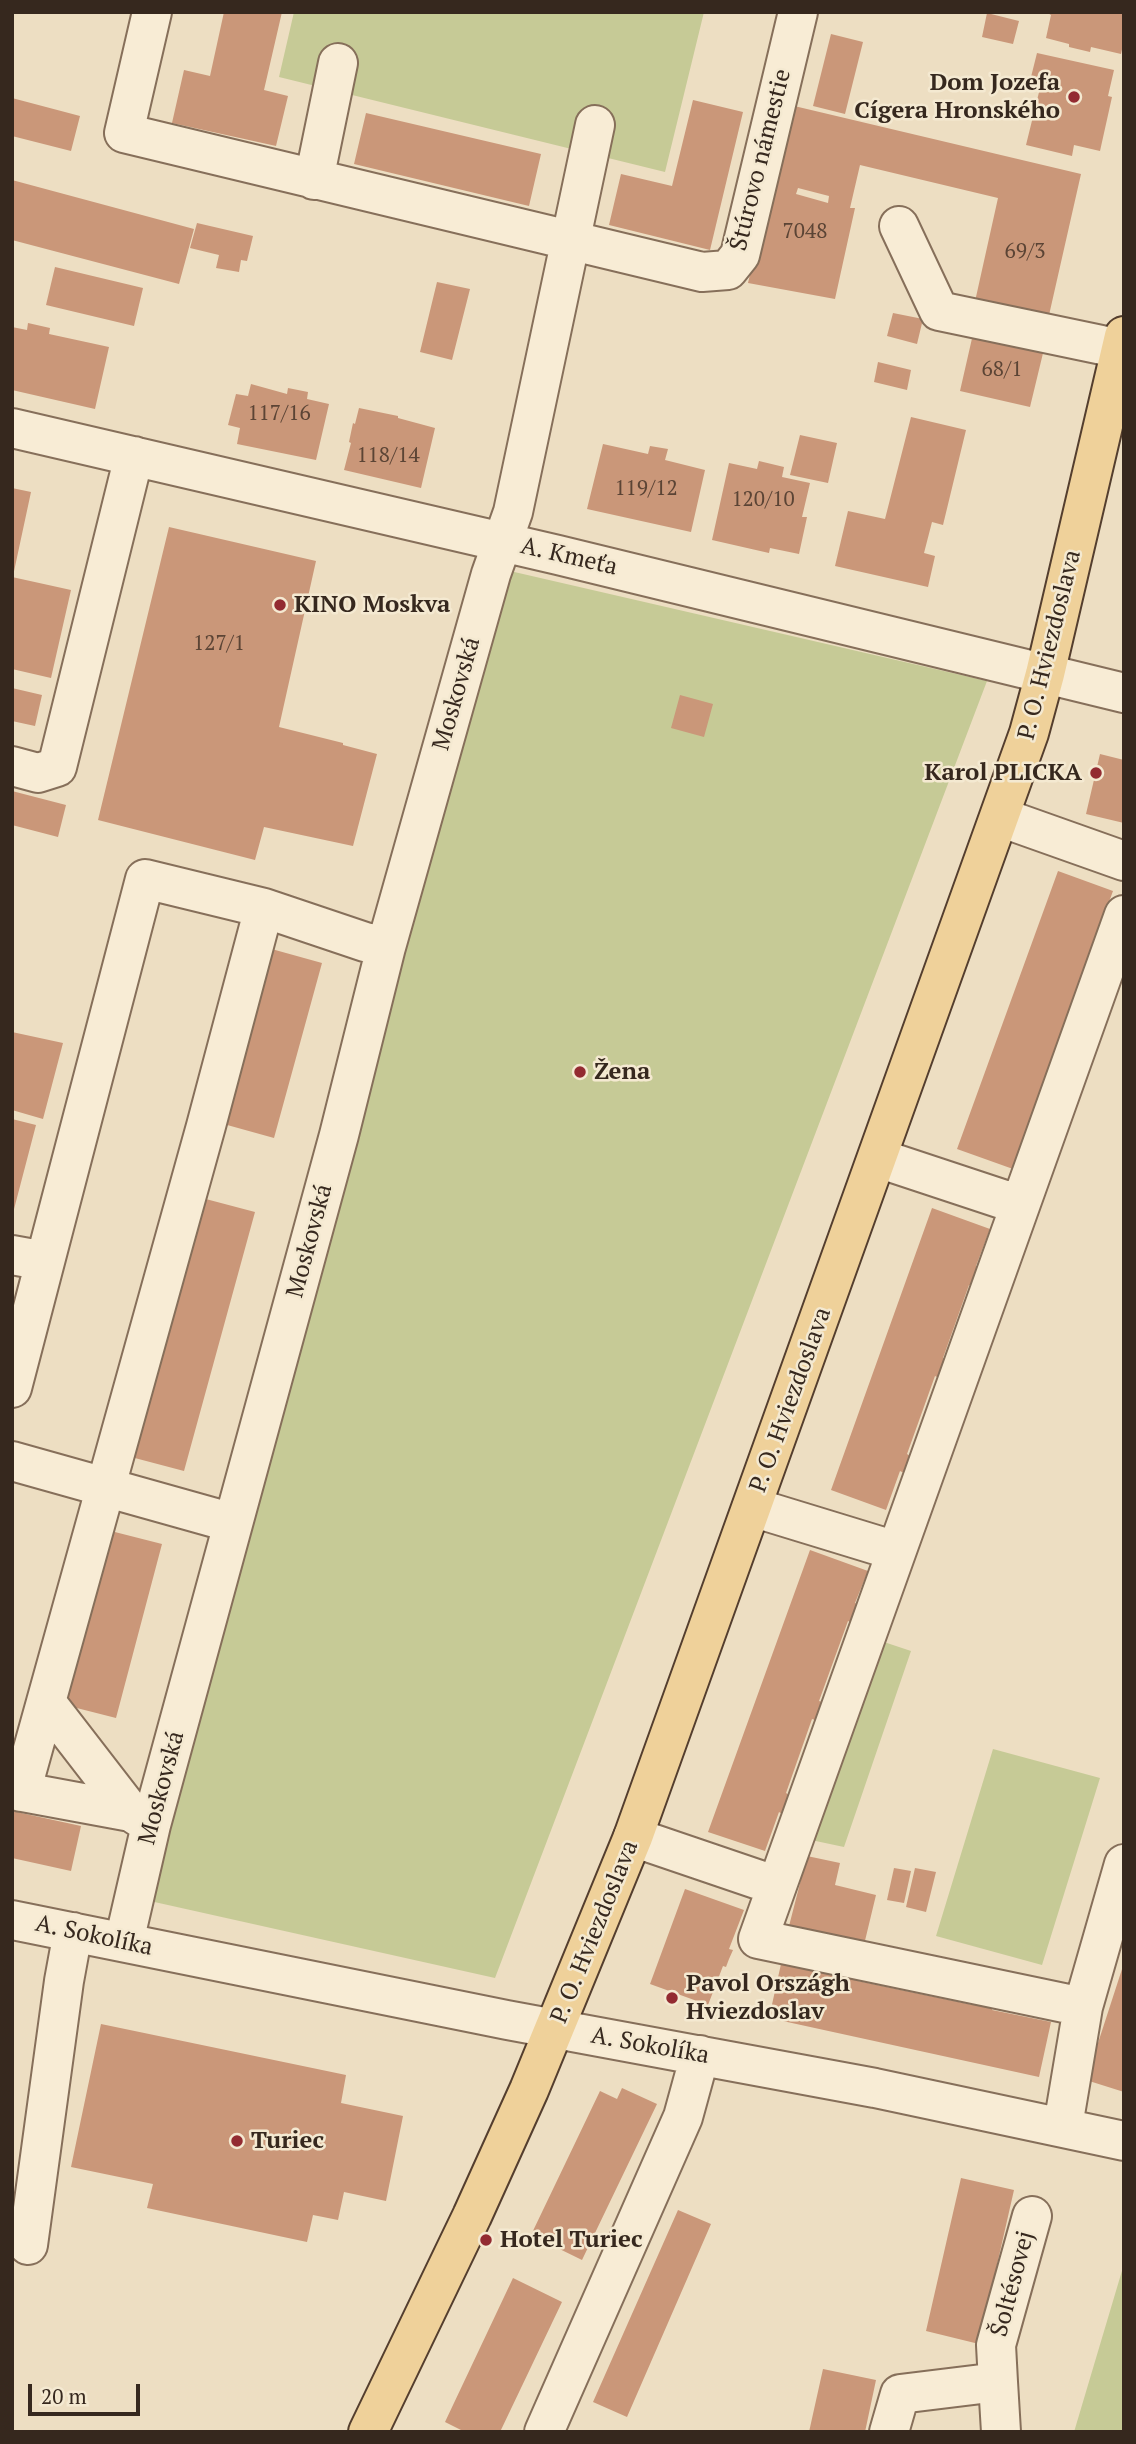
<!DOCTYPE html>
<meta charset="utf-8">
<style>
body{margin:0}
#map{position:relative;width:1136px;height:2444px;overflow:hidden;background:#eddec2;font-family:"PT Serif",serif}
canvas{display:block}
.frame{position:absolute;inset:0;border:14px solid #36281e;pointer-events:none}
.scale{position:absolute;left:28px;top:2384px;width:112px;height:32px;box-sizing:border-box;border:4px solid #36281e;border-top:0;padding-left:9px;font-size:21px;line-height:24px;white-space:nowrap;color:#36281e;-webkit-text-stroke:5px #f4e9d1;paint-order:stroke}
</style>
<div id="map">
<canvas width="1136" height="2444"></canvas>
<div class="frame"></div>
<div class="scale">20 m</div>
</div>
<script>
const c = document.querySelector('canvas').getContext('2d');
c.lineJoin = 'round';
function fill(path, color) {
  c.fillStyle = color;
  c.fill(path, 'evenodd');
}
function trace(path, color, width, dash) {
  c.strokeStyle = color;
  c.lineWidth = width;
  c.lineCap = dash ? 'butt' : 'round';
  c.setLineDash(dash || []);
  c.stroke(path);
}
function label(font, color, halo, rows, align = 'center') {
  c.font = font + ' "PT Serif",serif';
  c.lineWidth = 5;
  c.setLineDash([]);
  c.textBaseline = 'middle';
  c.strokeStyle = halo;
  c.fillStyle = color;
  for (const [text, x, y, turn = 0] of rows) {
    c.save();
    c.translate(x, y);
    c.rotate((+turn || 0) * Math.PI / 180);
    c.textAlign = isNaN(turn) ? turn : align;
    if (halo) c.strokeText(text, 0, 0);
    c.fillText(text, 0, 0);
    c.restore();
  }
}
fill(new Path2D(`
 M294 12H704L665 172 279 77Z
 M497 568 987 681 495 1978 141 1899Z
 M881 1641 911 1651 844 1847 811 1840Z
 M993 1749 1100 1778 1042 1965 936 1936Z
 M1124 2264V2432H1074Z`), '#c6ca96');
fill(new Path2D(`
 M224 12H282L264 90 288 96 276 146 172 123 184 70 210 76Z
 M1046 12H1124V40L1121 54 1091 47 1090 52 1069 47V44L1046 38 1051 15Z
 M987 13 1019 21 1013 44 982 37Z
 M831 34 863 42 845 114 813 106Z
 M1037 53 1114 70 1108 96 1112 97 1100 151 1074 145 1072 156 1026 145 1041 84 1030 81Z
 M12 98 80 116 71 151 12 136Z
 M693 100 743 112 710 250 609 225 621 174 672 186Z
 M790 105 1081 174 1047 324 974 306 998 198 860 165 850 208H855L835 299 748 283ZM798 188 829 196 828 203 796 194Z
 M366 113 541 154 529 206 354 164Z
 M12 180 194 229 179 284 12 240Z
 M197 223 253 236 247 261 241 260 239 272 216 268 219 255 190 248Z
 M55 267 143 288 134 326 46 305Z
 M437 282 470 289 452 360 420 352Z
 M893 313 923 319 917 344 887 336Z
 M28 323 50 328 49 334 109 347 95 409 12 390V327L27 330Z
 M973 334 1044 349 1030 407 960 391Z
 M878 362 911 370 907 390 874 382Z
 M251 384 287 394 288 388 308 392 307 399 329 404 316 460 237 444 240 428 228 425 236 394 248 396Z
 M359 408 398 416V418L435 428 421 488 344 470 351 443 349 442 353 423 355 424Z
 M911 417 966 430 943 525 932 522 924 553 935 556 928 587 835 566 848 511 885 519Z
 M800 435 837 443 828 483 790 475Z
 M603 444 648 454 650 446 668 449 665 460 705 470 691 532 587 509Z
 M759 461 784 467 782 477 810 483 802 517H807L799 554 770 548 769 553 712 540 729 463 757 469Z
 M12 488 31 492 13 576H12Z
 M169 527 316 561 279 727 343 743V745L377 754 353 846 264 827 255 860 98 820Z
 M12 577 71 590 51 678 12 669Z
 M12 688 42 695 35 726 12 721Z
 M680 695 713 704 704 737 671 728Z
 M1100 754 1124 760V823L1086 814Z
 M12 791 66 805 58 837 12 825Z
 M1058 871 1113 891 1065 1023H1068L1060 1038 1032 1115 1035 1117 1026 1131 1013 1169 957 1149Z
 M268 948 322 963 274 1138 220 1123Z
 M12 1032 63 1043 43 1119 12 1110Z
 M12 1119 36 1125 13 1213H12Z
 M202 1198 255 1212 184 1471 131 1457Z
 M932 1208 990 1229 976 1266 979 1268 972 1286 969 1285 943 1358 946 1359 939 1378 935 1376 907 1454 910 1456 904 1473 900 1471 886 1510 831 1490Z
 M107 1530 162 1544 116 1718 61 1704Z
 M810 1550 868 1571 855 1603 859 1605 852 1623 848 1621 819 1701 822 1702 815 1720 812 1719 786 1793 789 1795 782 1814 779 1812 765 1851 708 1832Z
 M12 1811 81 1826 71 1871 12 1858Z
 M807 1856 840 1863 835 1885 876 1895 863 1949 788 1930Z
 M894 1868 911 1871 904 1903 887 1900Z
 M915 1868 936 1872 926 1912 906 1907Z
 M685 1889 744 1910 729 1949 733 1950 729 1959 726 1967 723 1966 708 2005 650 1984Z
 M781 1964 841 1977 843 1969 860 1973 858 1981 973 2005 975 1996 994 2000 992 2010 1051 2022 1039 2077 769 2018Z
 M1123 1966H1124V2092L1086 2080Z
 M101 2024 346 2075 341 2103 403 2116 386 2201 344 2192 338 2220 313 2215 307 2242 147 2208 153 2184 71 2167Z
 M622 2088 657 2104 582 2260 531 2235 600 2091 617 2099Z
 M961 2178 1014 2190 979 2344 926 2331Z
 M678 2210 711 2224 627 2417 593 2402Z
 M513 2278 562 2302 500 2432H465L445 2422Z
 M823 2369 876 2380 865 2432H809Z`), '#ca9779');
const minor = new Path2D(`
 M152 12 124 133 702 272 728 270 740 255 798 12
 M314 180 338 63
 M899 226 939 311 1121 349
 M12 428 558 555 1124 693
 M12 766 38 773 57 767 134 456
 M1000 817 1124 861
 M878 1158 1020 1205
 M12 1255 45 1261
 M12 1388 145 879 264 908 365 942 386 947
 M12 1461 233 1523
 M752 1507 896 1551
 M46 1702 131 1812
 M12 1790 131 1812 151 1825
 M21 1792 206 1126 264 908
 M633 1837 777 1886
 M12 1920 507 2020 875 2088 1124 2141
 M124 1942 151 1825 339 1135 386 947 491 574 513 512 595 125
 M1083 2007 1124 1864
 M1063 2126 1083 2007 758 1939 1124 915
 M28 2245 64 1981 73 1932
 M998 2382 1001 2432
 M544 2432 683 2117 700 2055
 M889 2432 900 2394 998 2382 996 2345 1032 2216`);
const major = new Path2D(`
 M368 2432 472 2216 529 2090 633 1837 1029 733 1045 674 1124 336`);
trace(minor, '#866f5a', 42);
trace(major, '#543e2e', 42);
trace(minor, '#f8ecd5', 38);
trace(major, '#efd19a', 38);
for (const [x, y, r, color] of [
 [1074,97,7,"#932b31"],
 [280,605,7,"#932b31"],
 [1096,773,7,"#932b31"],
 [580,1072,7,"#932b31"],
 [672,1998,7,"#932b31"],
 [237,2141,7,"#932b31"],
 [486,2240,7,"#932b31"]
]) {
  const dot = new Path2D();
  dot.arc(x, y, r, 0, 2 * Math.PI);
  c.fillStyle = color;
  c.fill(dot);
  trace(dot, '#f4e9d1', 2.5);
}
label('21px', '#5b4435', null, [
 ["7048",805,232],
 ["69/3",1025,252],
 ["68/1",1002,370],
 ["117/16",279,414],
 ["118/14",388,456],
 ["119/12",646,489],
 ["120/10",763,500],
 ["127/1",219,644]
]);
label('bold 24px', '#36281e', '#f4e9d1', [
 ["Dom Jozefa",1060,83,"right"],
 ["Cígera Hronského",1060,111,"right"],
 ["KINO Moskva",294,605],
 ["Karol PLICKA",1082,773,"right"],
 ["Žena",594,1072],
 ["Pavol Országh",686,1984],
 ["Hviezdoslav",686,2012],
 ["Turiec",251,2141],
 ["Hotel Turiec",500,2240]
], 'left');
label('24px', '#36281e', '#f4e9d1', [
 ["Štúrovo námestie",761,160,-76],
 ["A. Kmeťa",569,557,13],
 ["P. O. Hviezdoslava",1050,645,-76],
 ["Moskovská",457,694,-74],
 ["Moskovská",310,1241,-75],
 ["P. O. Hviezdoslava",791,1400,-70],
 ["Moskovská",162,1788,-75],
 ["P. O. Hviezdoslava",595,1932,-68],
 ["A. Sokolíka",94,1936,12],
 ["A. Sokolíka",650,2046,10],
 ["Šoltésovej",1013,2284,-75]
]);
</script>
